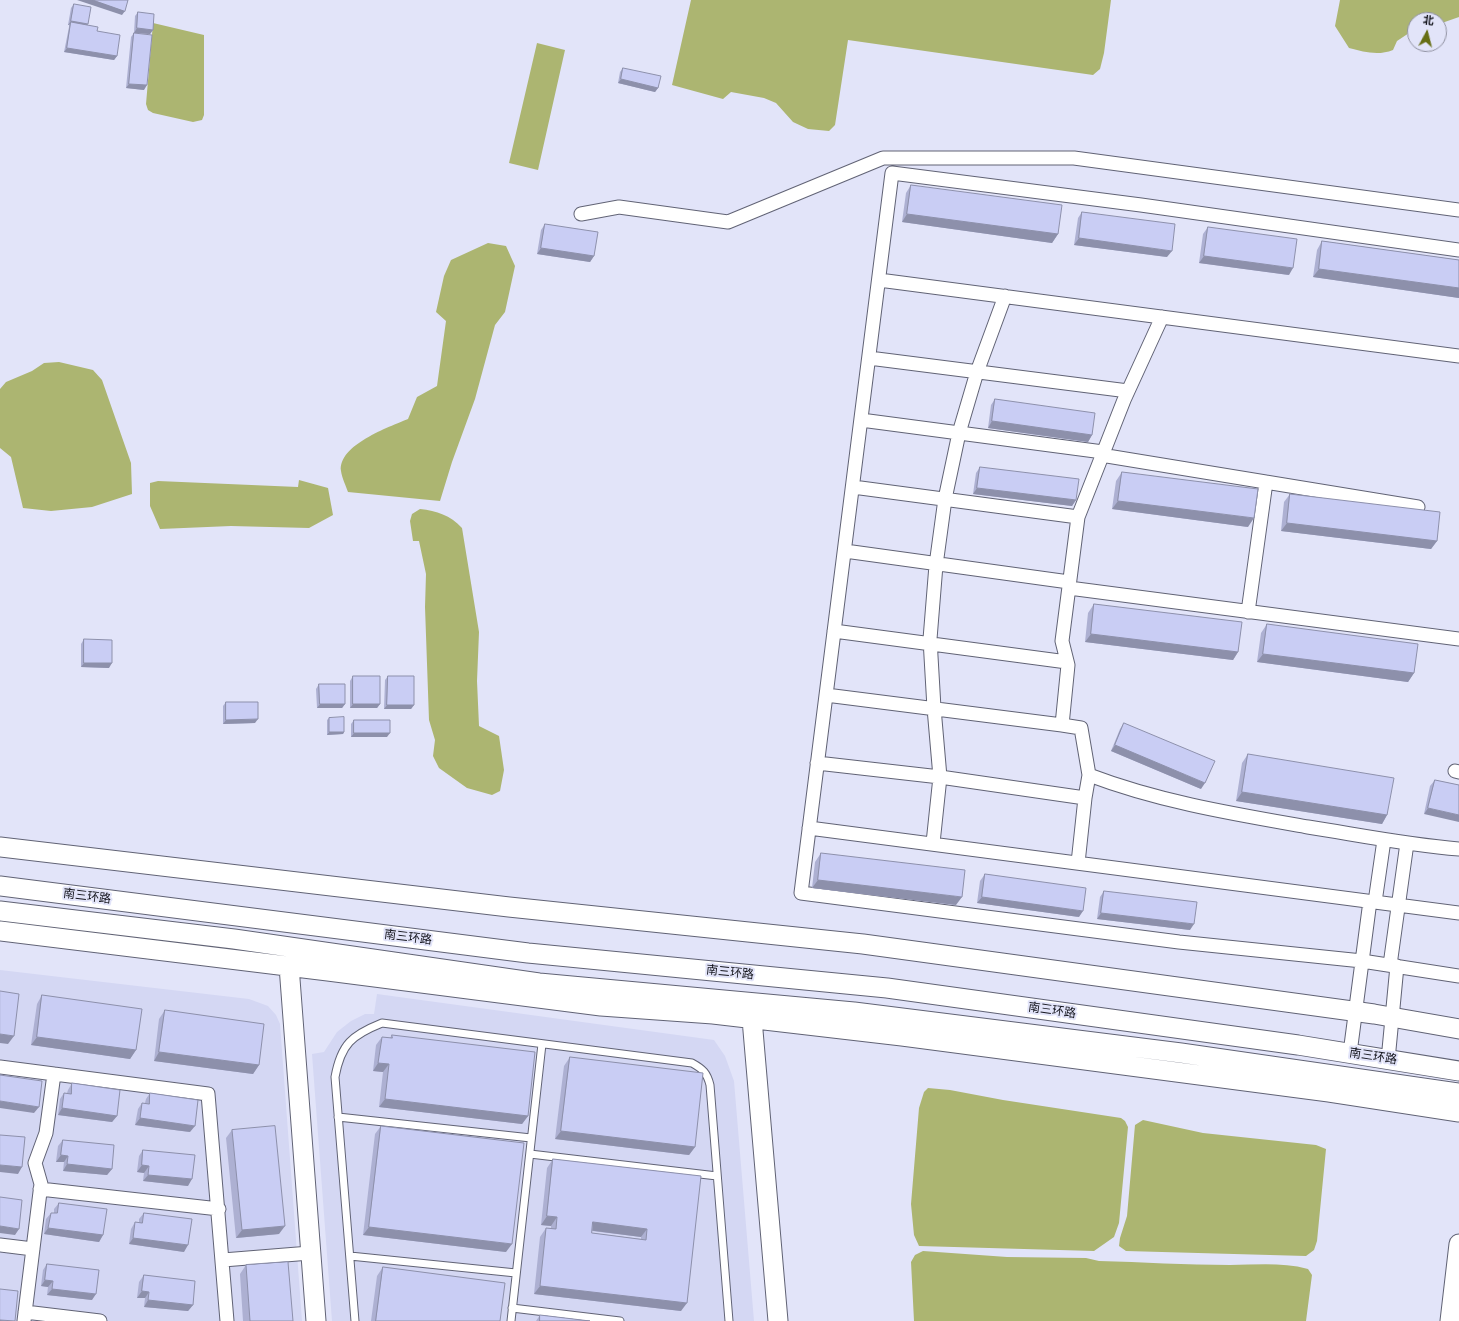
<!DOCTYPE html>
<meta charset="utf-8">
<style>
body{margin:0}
#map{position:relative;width:1459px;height:1321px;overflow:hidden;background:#e2e4f9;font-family:Roboto,"Noto Sans SC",sans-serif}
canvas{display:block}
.north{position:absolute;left:1407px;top:12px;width:40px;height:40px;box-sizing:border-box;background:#e2e4f9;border:1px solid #8f90a0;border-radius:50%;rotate:7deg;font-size:11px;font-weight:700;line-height:16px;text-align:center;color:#12131a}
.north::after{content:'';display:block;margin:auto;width:14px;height:18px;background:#666e14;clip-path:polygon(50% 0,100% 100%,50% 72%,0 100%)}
</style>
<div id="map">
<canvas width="1459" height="1321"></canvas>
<div class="north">北</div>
</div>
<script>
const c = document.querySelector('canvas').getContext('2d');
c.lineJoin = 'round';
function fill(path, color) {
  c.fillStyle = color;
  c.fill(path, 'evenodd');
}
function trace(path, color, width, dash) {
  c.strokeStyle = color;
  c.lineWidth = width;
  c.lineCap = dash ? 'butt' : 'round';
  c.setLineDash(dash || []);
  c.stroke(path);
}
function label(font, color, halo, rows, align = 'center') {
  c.font = font + ' Roboto,"Noto Sans SC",sans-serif';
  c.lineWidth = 4;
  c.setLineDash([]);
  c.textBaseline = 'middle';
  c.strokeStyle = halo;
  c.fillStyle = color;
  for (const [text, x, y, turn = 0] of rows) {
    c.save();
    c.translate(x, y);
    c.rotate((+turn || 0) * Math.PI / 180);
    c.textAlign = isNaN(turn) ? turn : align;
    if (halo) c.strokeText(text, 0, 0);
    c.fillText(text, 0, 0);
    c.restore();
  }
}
fill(new Path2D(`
 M0 970 249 999 268 1006 276 1015 280 1024 302 1321H0Z
 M377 994 714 1040 725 1056 734 1081 754 1321H332L312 1054 324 1052 337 1032 351 1021 365 1014H374Z`), '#d4d7f3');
fill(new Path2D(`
 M691 0H1111L1104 53 1100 69 1093 75 848 40 835 125 829 131 808 129 793 122 776 103 764 98 731 92 723 99 672 85Z
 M1340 0H1459V17L1439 24V20H1415V29L1397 41 1393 50C1378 56 1364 52 1349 48L1335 26Z
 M153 23 204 35V115L202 120 193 122 153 113 148 110 146 104Z
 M537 43 565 50 538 170 509 163Z
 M488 243 506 246 515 266 505 312 495 325 475 399 452 462 440 501 348 492C346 486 342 478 341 471 338 445 389 427 408 419L417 397 437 386 446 321 436 312 444 276 451 260Z
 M59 362 93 370 102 380 131 463 132 494 92 507 51 511 23 508 11 457 0 448V389L6 382 32 371 44 363Z
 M299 480 328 488 333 515 309 528 231 526 160 529 150 506V483L158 481 298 487Z
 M420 509C437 511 450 515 462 528L479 632 477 681 479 726 499 736 504 770 500 791 492 795 467 788 439 768 433 756 435 740 429 720 425 607 426 574 419 541H413L410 521 412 514Z
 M928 1088 950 1090 1003 1100 1121 1118 1125 1121 1128 1127 1119 1223 1114 1237 1094 1251 919 1246 914 1235 911 1204 919 1108 924 1092Z
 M1143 1120 1203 1133 1316 1145 1326 1149 1317 1241 1314 1250 1306 1256 1126 1251 1119 1246 1120 1238 1127 1216 1135 1125Z
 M923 1251 1007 1257 1086 1258 1099 1261C1142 1262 1186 1265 1230 1265 1256 1265 1282 1262 1308 1269L1312 1275 1306 1321H914L911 1262 915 1255Z`), '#acb571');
const lane = new Path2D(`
 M338 1117 531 1138
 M530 1154 717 1176
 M350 1256 516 1273
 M512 1308 620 1321
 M355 1321 335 1077C341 1044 352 1035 382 1023L692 1063C703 1069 707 1073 710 1085L729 1321
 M511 1321 542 1044`);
const street = new Path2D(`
 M581 214 619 207 728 222 883 158H1074L1459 210
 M1459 250 1141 205 892 173 801 893 1179 942 1362 961 1459 976
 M879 280 1459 356
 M869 358 1128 391
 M861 420 1103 452
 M1101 455 1418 507
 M853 487 1078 517
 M845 551 1069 582
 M1069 588 1459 639
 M1248 612 1266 482
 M834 631 1067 662
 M826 695 1062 725
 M817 763 940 777 1085 798
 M1455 771 1459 772
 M1089 775C1160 802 1234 814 1308 827 1359 835 1408 845 1459 849
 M809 828 1459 913
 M933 843 940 777 934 708 930 639 936 565 945 499 959 433 977 372 1005 296
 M1078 863 1085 798 1089 775 1081 728 1062 725 1068 665 1062 641 1078 517 1124 400 1162 317
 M1375 902 1384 840
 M1390 965 1407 843
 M1350 1053 1370 901
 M1388 1060 1397 966
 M0 1067 208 1094 227 1321
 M40 1189 219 1209
 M0 1245 33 1249
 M223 1260 310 1253
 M25 1312 100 1321
 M24 1321 41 1184 35 1163 46 1133 54 1074`);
const secondary = new Path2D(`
 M0 847 509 907 863 944 1374 1014 1459 1029
 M0 886 528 953 887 988 1298 1045 1459 1071
 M0 911 234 939 539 983 854 1012 1181 1053 1459 1093
 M0 931 328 971 601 1006 713 1014 902 1036 1329 1092 1459 1112
 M289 966 316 1321
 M752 1019 778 1321
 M1450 1321 1459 1244`);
trace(lane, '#616375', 9);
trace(street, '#616375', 15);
trace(secondary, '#616375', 21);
trace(lane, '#fff', 7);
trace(street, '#fff', 13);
trace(secondary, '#fff', 19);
fill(new Path2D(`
 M74 4 87 25 97 31 117 56 114 60 64 52 69 27V25H68L71 8Z
 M138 12 153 30 150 34 134 33 135 16Z
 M134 33 144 90 126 88 131 37Z
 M623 68 658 88 655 92 618 83 620 72Z
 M911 185 1058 234 1052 243 902 222 906 193Z
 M1082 212 1167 257 1074 245 1078 218Z
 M545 224 594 256 590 262 537 254 541 230Z
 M1208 227 1289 275 1199 263 1203 234Z
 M1322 241 1459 260V298L1313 277 1317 250Z
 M995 399 1092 435 1088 442 988 428 991 405Z
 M980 467 1076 500 1072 506 973 494 976 473Z
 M1122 472 1248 527 1112 509 1116 481Z
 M1290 494 1437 541 1431 549 1281 531 1284 502Z
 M1094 604 1238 652 1233 660 1085 642 1088 613Z
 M1267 624 1414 673 1408 682 1257 662 1261 633Z
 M84 639 109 668 81 667V644Z
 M353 676 380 704 377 708H350V681Z
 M388 676 414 705 411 709H384L385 680Z
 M319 684 345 704 342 708H317L316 689Z
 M226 702 255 723 223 724V706Z
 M329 718 344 732 343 734 327 735V720Z
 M354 720 387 737H351V724Z
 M1124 723 1201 789 1111 751 1120 729Z
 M1248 754 1387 815 1382 824 1236 801 1242 763Z
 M1435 780 1459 785 1424 814 1430 786Z
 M821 853 956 905 812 888 815 862Z
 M985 874 1079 917 977 903 980 881Z
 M1104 891 1190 930 1097 919 1100 897Z
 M42 995 136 1050 130 1059 31 1045 37 1004Z
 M165 1010 259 1065 253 1074 154 1061 159 1019Z
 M392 1035 528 1116 522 1124 379 1107 383 1072 373 1071 376 1045 382 1037 390 1038Z
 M570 1057 695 1147 689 1155 555 1139 564 1066Z
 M72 1083 117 1116 112 1122 58 1115 60 1099 64 1093H67L68 1090Z
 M150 1093 190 1132 135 1125 138 1109 142 1103H145L146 1099Z
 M381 1126 506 1252 363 1235 375 1134Z
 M232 1130 279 1234 236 1238 226 1138Z
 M63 1140 112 1169 107 1175 63 1171 64 1162H56L58 1146Z
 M143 1150 188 1186 143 1181 144 1173 137 1172 139 1156Z
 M553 1159 701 1176 681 1311 534 1294 540 1237 546 1228 551 1229V1226L541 1225 547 1168ZM592 1231 641 1237V1239L592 1233Z
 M59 1203 103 1235 99 1242 44 1234 46 1219 51 1213H54V1209Z
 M144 1213 184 1252 129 1244 131 1229 135 1222 139 1223V1219Z
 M47 1264 92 1300 47 1295 48 1287 41 1286 43 1270Z
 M246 1265 293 1321H243L240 1274Z
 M383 1267 500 1321H371L377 1276Z
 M144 1275 193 1305 188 1311 144 1307 145 1298H137L139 1282Z
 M540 1315 590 1321H536Z`), '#adb0d2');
fill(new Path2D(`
 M77 0H93L125 11 122 15Z
 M71 21 88 24 85 28 71 22 69 25H68Z
 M137 28 153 30 150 34 134 33Z
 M67 48 117 56 114 60 64 52Z
 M621 79 658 88 655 92 618 83Z
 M129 84 147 85 144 90 126 88Z
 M907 214 1058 234 1052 243 902 222Z
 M1079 238 1172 251 1167 257 1074 245Z
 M541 248 594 256 590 262 537 254Z
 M1204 256 1293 268 1289 275 1199 263Z
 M1319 269 1459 288V298L1313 277Z
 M992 421 1092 435 1088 442 988 428Z
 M977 488 1076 500 1072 506 973 494Z
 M1118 501 1254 518 1248 527 1112 509Z
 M1287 523 1437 541 1431 549 1281 531Z
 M1091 634 1238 652 1233 660 1085 642Z
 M1263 654 1414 673 1408 682 1257 662Z
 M84 663H112L109 668 81 667Z
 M320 704H345L342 708H317Z
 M353 704H380L377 708H350Z
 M387 705H414L411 709H384Z
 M258 719 255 723 223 724 226 720Z
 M329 732H344L343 734 327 735Z
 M354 733H390L387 737H351Z
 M1115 745 1205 783 1201 789 1111 751Z
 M1242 792 1387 815 1382 824 1236 801Z
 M1428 808 1459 815V822L1424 814Z
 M818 880 962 897 956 905 812 888Z
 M982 897 1083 911 1079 917 977 903Z
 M1101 913 1194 924 1190 930 1097 919Z
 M0 1034 14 1036 8 1044 0 1043Z
 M37 1037 136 1050 130 1059 31 1045Z
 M159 1052 259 1065 253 1074 154 1061Z
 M378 1063 389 1064 383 1072 373 1071Z
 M385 1099 528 1116 522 1124 379 1107Z
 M0 1101 39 1107 34 1113 0 1108Z
 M62 1108 117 1116 112 1122 58 1115Z
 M140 1118 195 1126 190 1132 135 1125Z
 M561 1131 695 1147 689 1155 555 1139Z
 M61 1155 68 1156 64 1162H56Z
 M67 1164 112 1169 107 1175 63 1171Z
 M0 1165 22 1167 18 1174 0 1172Z
 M142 1165 149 1166 144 1173 137 1172Z
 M148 1175 192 1179 188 1186 143 1181Z
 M547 1216 557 1217 551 1226 541 1225Z
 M593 1222 647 1229 641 1237 587 1230Z
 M0 1226 19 1229 15 1235 0 1233Z
 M285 1226 279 1234 236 1238 242 1230Z
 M369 1227 512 1244 506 1252 363 1235Z
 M48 1228 103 1235 99 1242 44 1234Z
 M133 1238 188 1245 184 1252 129 1244Z
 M45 1280 53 1281 48 1287 41 1286Z
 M540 1286 687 1303 681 1311 534 1294Z
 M52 1289 96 1294 92 1300 47 1295Z
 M142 1291 149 1292 145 1298H137Z
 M148 1300 193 1305 188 1311 144 1307Z
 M0 1320 15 1321H0Z`), '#8d90ab');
const building = new Path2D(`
 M93 0H128L125 11Z
 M74 4 91 7 88 24 71 21Z
 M138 12 154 14 153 30 137 28Z
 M71 22 98 27 97 31 120 35 117 56 67 48Z
 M134 33 152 35 147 85 129 84Z
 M623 68 661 76 658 88 621 79Z
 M911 185 1062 205 1058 234 907 214Z
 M1082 212 1175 224 1172 251 1079 238Z
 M545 224 598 232 594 256 541 248Z
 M1208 227 1297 239 1293 268 1204 256Z
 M1322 241 1459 260V288L1319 269Z
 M995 399 1095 413 1092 435 992 421Z
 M980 467 1079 479 1076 500 977 488Z
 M1122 472 1258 489 1254 518 1118 501Z
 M1290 494 1440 512 1437 541 1287 523Z
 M1094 604 1242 622 1238 652 1091 634Z
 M1267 624 1418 644 1414 673 1263 654Z
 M84 639 112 640V663H84Z
 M353 676H380V704H353Z
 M388 676H414V705H387Z
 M319 684H345V704H320Z
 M226 702H258V719L226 720Z
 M344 717V732H329V718Z
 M354 720H390V733H354Z
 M1124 723 1215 761 1205 783 1115 745Z
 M1248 754 1394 778 1387 815 1242 792Z
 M1435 780 1459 785V815L1428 808Z
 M821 853 965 870 962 897 818 880Z
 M985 874 1086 888 1083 911 982 897Z
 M1104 891 1197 902 1194 924 1101 913Z
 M0 991 19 994 14 1036 0 1034Z
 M42 995 142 1009 136 1050 37 1037Z
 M165 1010 264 1024 259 1065 159 1052Z
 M392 1035 535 1052 528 1116 385 1099 389 1064 378 1063 382 1037 392 1038Z
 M570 1057 703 1073 695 1147 561 1131Z
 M0 1075 42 1081 39 1107 0 1101Z
 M72 1083 120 1090 117 1116 62 1108 64 1093 71 1094Z
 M150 1093 198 1100 195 1126 140 1118 142 1103 149 1104Z
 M275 1126 285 1226 242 1230 232 1130Z
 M381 1126 524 1143 512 1244 369 1227Z
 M0 1135 25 1137 22 1167 0 1165Z
 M63 1140 114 1145 112 1169 67 1164 68 1156 61 1155Z
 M143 1150 195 1155 192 1179 148 1175 149 1166 142 1165Z
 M553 1159 701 1176 687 1303 540 1286 546 1228 556 1229 557 1217 547 1216ZM593 1222 647 1229 646 1240 592 1233Z
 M0 1197 22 1200 19 1229 0 1226Z
 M59 1203 107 1209 103 1235 48 1228 51 1213H57Z
 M144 1213 192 1219 188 1245 133 1238 135 1222 142 1223Z
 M288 1262 293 1321H250L246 1265Z
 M47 1264 99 1270 96 1294 52 1289 53 1281 45 1280Z
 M383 1267 505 1283 500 1321H376Z
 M144 1275 195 1281 193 1305 148 1300 149 1292 142 1291Z
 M0 1289 18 1291 15 1321 0 1320Z
 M540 1315 590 1321H540Z`);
fill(building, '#c9cdf4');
trace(building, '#8d90ab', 1);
label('12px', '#12131a', '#e2e4f9', [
 ["南三环路",87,897,7],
 ["南三环路",408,938,7],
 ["南三环路",730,973,6],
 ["南三环路",1052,1011,8],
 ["南三环路",1373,1057,9]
]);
</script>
